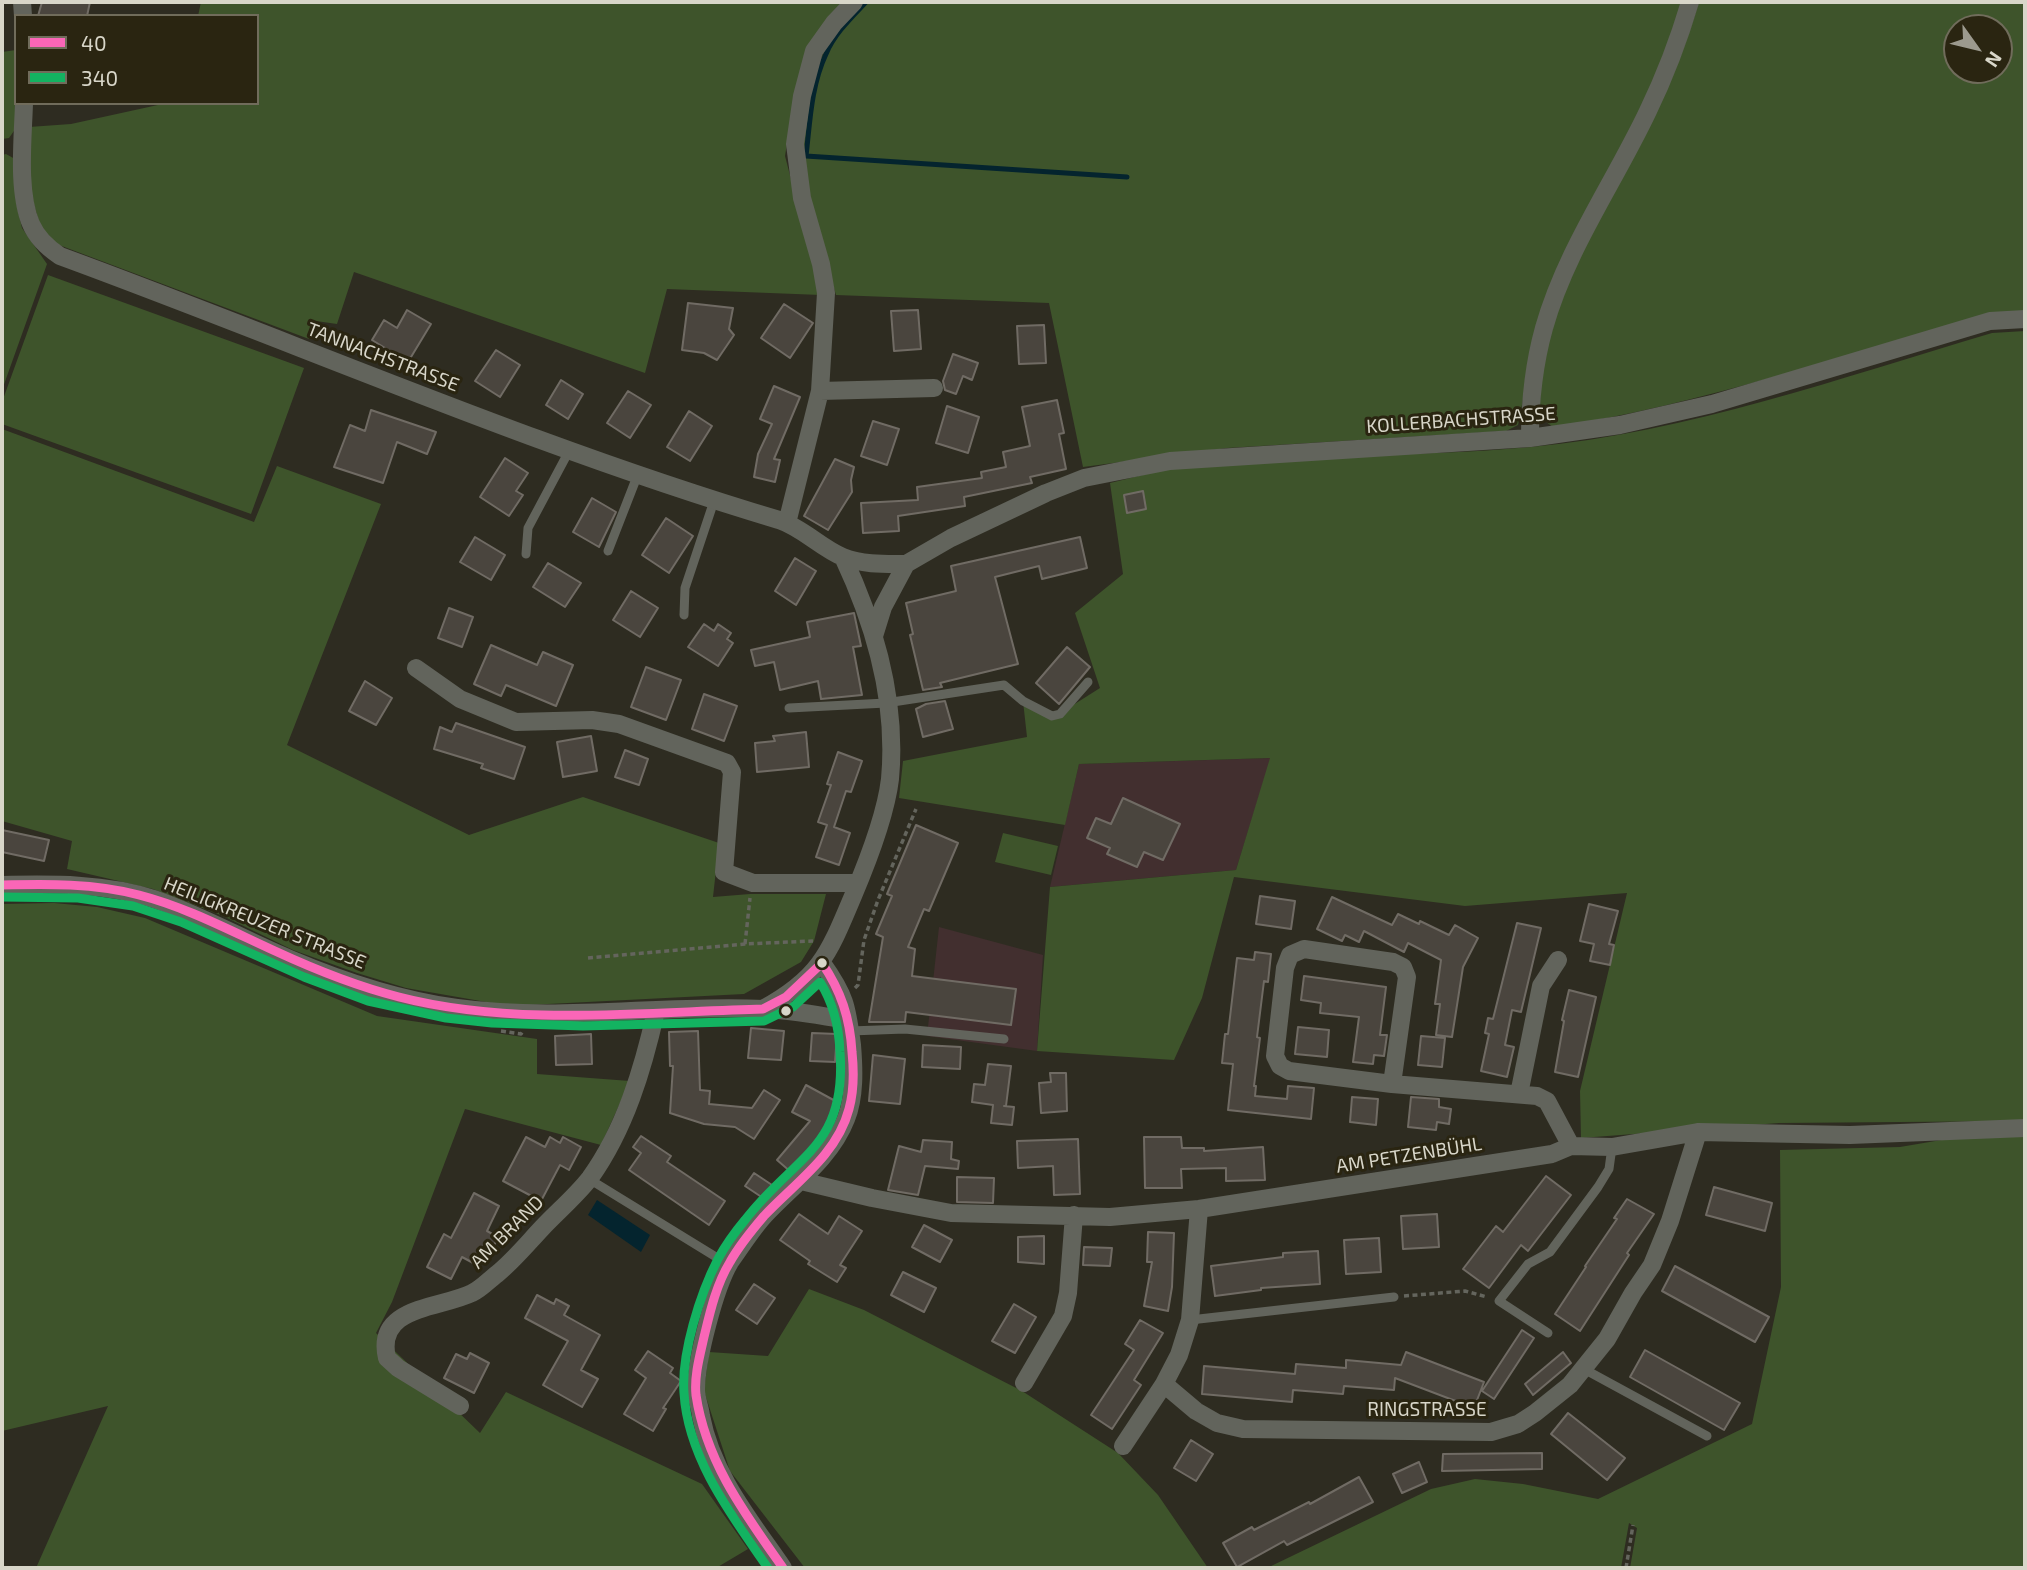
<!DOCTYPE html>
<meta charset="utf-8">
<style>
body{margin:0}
#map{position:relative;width:2027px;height:1570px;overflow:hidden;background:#2e2c21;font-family:"Exo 2",sans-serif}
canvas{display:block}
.frame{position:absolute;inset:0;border:4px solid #d8d6c9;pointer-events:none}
.legend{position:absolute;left:14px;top:14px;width:245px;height:91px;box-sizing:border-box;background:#2a2511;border:2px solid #706c5b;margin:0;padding:9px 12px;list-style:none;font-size:21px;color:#d8d6c9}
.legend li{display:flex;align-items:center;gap:14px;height:35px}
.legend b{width:35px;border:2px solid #706c5b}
.north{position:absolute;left:1943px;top:14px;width:70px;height:70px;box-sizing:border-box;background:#2a2511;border:2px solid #706c5b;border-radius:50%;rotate:124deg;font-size:19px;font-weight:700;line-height:28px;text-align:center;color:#d8d6c9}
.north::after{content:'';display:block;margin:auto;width:24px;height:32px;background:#9c9a8e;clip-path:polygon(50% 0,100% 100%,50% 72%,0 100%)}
</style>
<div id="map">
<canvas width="2027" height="1570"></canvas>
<div class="frame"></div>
<ul class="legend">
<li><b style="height:9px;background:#fa66b7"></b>40</li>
<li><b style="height:9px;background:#13b361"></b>340</li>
</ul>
<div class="north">N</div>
</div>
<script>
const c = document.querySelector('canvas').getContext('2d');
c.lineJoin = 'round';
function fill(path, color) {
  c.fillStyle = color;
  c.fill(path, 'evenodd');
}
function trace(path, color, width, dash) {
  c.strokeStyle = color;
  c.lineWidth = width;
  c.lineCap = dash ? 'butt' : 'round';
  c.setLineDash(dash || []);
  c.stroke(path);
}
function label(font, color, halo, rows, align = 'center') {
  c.font = font + ' "Exo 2",sans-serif';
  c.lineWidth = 6;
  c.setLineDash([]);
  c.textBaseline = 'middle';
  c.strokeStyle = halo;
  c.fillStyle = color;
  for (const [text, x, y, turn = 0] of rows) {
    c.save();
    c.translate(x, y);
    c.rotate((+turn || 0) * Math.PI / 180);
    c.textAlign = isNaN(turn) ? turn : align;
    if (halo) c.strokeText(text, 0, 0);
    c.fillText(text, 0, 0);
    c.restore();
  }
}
fill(new Path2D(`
 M1271 758 1236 870 1050 887 1079 764Z
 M939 927 1043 955 1037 1051 927 1036Z`), '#422f2f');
fill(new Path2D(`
 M201 2H845L795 95 785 156 821 295 667 289 645 373 354 272 337 324 316 321 309 339 59 245 43 235 29 188V127L71 124 167 103H257V16H198Z
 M862 2H1684L1642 109 1537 328 1518 425 1506 431 1227 448 1083 467 1049 303 836 295 808 198 803 143 810 98 822 56 838 28Z
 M1699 2H2025V311L1991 313C1846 355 1703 403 1554 428L1540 417C1538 306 1607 212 1654 116 1673 79 1687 41 1699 2ZM1957 28H1999V70H1957Z
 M16 50V128L9 138 2 139V52Z
 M6 154 15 159 16 202 22 228 47 264 2 390V155Z
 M48 275 304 368 251 514 2 424V402Z
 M2025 331V1121L1779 1123 1581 1138 1580 1091 1627 893 1465 906 1234 877 1202 998 1174 1060 1037 1051 1050 887 1236 870 1270 758 1079 764 1065 825 899 798 903 761 1027 737 1023 701 1051 719 1100 688 1075 613 1123 574 1110 483C1132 478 1155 471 1177 468 1294 452 1413 458 1531 447 1689 432 1840 378 1992 333Z
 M2 429 254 522 277 466 381 504 287 745 469 835 583 797 719 843 713 897 750 894H826L814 941 801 962 744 994 509 1006 406 988 357 973 293 950 223 916 153 889 67 869 72 841 2 821Z
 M1003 833 1058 846 1051 875 995 862Z
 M54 903 97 907 145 918 377 1016 537 1039V1074L630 1081 601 1145 465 1109 392 1302 376 1333 480 1433 506 1392 702 1484 748 1549 716 1568H36L108 1406 2 1431V904Z
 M2025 1136V1568H1630L1637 1528 1629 1523 1621 1568H1267L1431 1489 1475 1479 1523 1484 1598 1499 1752 1424 1781 1287 1780 1150 1900 1147 1959 1137Z
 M809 1289 864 1310 1022 1391 1118 1453 1158 1495 1208 1568H805L730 1471 704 1391 709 1352 768 1356Z`), '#3e542b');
fill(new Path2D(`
 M597 1200 650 1235 641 1252 588 1215Z`), '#04242e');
trace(new Path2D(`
 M866 2C852 17 834 34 826 54 811 86 810 122 806 156L1127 177`), '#04242e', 5);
const building = new Path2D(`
 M42 2H90L87 16H38Z
 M688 303 733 308 729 329 734 335 717 360 704 353 682 350Z
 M784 304 813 323 790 358 761 338Z
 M407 310 431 324 408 362 372 340 384 320 397 328Z
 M918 310 921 349 894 351 891 311Z
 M1044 325 1046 363 1019 364 1017 326Z
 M496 350 520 365 500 397 475 381Z
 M953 354 978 363 972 380 963 376 956 394 945 390 943 381Z
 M561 380 583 394 568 419 546 405Z
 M774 386 800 397 774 459 780 460 775 482 754 477 758 454 772 424 760 419Z
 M628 391 651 405 630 438 607 423Z
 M1057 400 1064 433 1059 434 1066 469 1030 477 1032 483 964 497 965 506 898 516 899 531 863 533 861 503 918 500 917 487 982 478 981 472 1006 467 1003 452 1030 446 1022 407Z
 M947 406 979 417 968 453 936 443Z
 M371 410 436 432 427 454 397 442 383 483 334 467 350 425 365 431Z
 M689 411 712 426 690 461 667 447Z
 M873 421 899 429 887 465 861 456Z
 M505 458 528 473 516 491 523 495 509 516 480 497Z
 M835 459 854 467 851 480 852 492 828 530 804 516Z
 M1143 491 1146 509 1127 513 1124 495Z
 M592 498 616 512 599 547 573 532Z
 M666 518 693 536 669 573 642 555Z
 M475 537 505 555 491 580 460 562Z
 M1080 537 1087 568 1042 579 1039 566 995 577 1018 664 940 683 942 687 923 690 910 635 913 634 906 603 956 591 951 566Z
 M795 558 816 571 796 605 775 591Z
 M548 563 581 583 565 607 533 587Z
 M631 591 658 608 640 637 613 620Z
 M449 608 473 617 462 647 438 638Z
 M854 613 861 646 853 647 862 695 821 699 818 681 780 690 774 662 755 666 751 650 810 637 807 622Z
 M704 624 714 631 718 624 731 633 727 639 733 643 718 666 688 647Z
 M491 645 537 665 543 652 573 665 556 706 506 685 501 696 474 684Z
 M1067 647 1090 667 1059 704 1036 683Z
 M646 667 681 680 666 720 631 707Z
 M365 681 392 698 376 725 349 711Z
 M704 694 737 706 724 741 692 729Z
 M945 701 953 729 923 737 916 709 926 704Z
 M456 723 525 747 514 779 481 768 483 764 434 749 440 727 452 732Z
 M806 732 809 767 757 772 755 743 775 741 773 736Z
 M591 736 597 771 563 777 557 742Z
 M625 750 648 759 639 785 615 777Z
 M838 752 862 761 851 792 846 791 834 827 850 833 839 865 816 857 827 825 818 822 831 785 827 784Z
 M1123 798 1180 824 1163 860 1144 852 1137 867 1107 854 1110 848 1087 838 1096 818 1111 824Z
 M916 825 958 843 929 911 924 909 908 947 915 949 912 976 1016 989 1011 1025 906 1012 905 1022H869L883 937 876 934 892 896 887 894Z
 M2 830 49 840 44 861 2 852Z
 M1260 896 1295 901 1291 929 1256 924Z
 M1332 897 1392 925 1398 914 1419 924 1420 921 1449 935 1455 925 1478 938 1463 967 1452 1037 1436 1035 1440 1004H1435L1441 960 1408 943 1404 952 1364 931 1359 942 1345 935 1342 941 1317 929Z
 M1589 904 1618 911 1609 944 1614 945 1610 965 1590 961 1594 944 1580 941Z
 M1517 923 1541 928 1521 1012 1512 1010 1505 1045 1514 1047 1507 1077 1481 1071 1489 1034 1485 1033 1488 1018 1493 1019Z
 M1255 952 1271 954 1268 982 1264 981 1257 1037 1260 1038 1254 1086H1256L1255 1096 1287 1099 1288 1086 1314 1088 1311 1119 1228 1110 1233 1064 1222 1063 1225 1034H1228L1237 958 1254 960Z
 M1304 976 1386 987 1380 1035H1387L1384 1056 1374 1055 1373 1064 1353 1062 1359 1017 1320 1013 1321 1003 1301 1000Z
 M1569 990 1596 997 1578 1077 1555 1072 1564 1021 1562 1020Z
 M1298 1027 1329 1030 1327 1057 1295 1054Z
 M751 1028 784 1031 781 1060 748 1058Z
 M698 1031 700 1090 710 1091 709 1104 752 1108 764 1090 780 1100 754 1139 735 1127 704 1124 670 1113 673 1066H670L669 1032Z
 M812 1033 837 1034 835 1062 810 1061Z
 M591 1034 592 1064 556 1065 555 1036Z
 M1421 1036 1445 1038 1442 1067 1418 1065Z
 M923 1045 961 1047 960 1069 922 1067Z
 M873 1055 905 1059 900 1104 869 1101Z
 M988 1064 1011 1066 1006 1106H1004L1014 1107 1012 1125 991 1123 993 1105 972 1102 974 1084 985 1085Z
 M1050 1073H1066L1067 1111 1041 1113 1039 1083 1051 1082Z
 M806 1085 839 1103 826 1133 792 1173 777 1160 810 1121 792 1112Z
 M1352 1097 1378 1099 1376 1125 1350 1122Z
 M1411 1097 1439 1099V1107L1451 1109 1449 1124 1437 1122 1436 1130 1408 1127Z
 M641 1136 671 1156 667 1162 725 1201 709 1225 629 1170 641 1153 633 1147Z
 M526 1137 545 1147 550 1137 560 1143 563 1137 581 1147 569 1170 560 1165 541 1201 503 1181Z
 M1144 1137H1181L1182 1148H1204V1151L1263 1147 1265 1180 1226 1181V1168L1181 1169 1182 1188H1145Z
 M1078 1139 1080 1194 1054 1195 1053 1166 1018 1168 1017 1141Z
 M923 1140 952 1142 951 1159 959 1161 958 1169 925 1166 918 1195 888 1190 899 1146 921 1152Z
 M754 1173 772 1185 763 1198 745 1186Z
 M1546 1176 1571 1195 1528 1251 1521 1245 1489 1288 1463 1269 1496 1226 1503 1232Z
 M957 1177 994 1178 993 1203 957 1202Z
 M1714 1187 1772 1203 1765 1231 1706 1215Z
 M474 1193 499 1206 487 1231 498 1237 491 1252 483 1248 475 1264 462 1257 451 1279 427 1267 444 1234 451 1238Z
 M1627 1199 1654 1214 1627 1253 1629 1255 1580 1331 1555 1314 1586 1267 1585 1266 1617 1219 1614 1218Z
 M799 1214 828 1234 839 1216 862 1231 840 1265 846 1268 837 1282 808 1264 810 1261 780 1240Z
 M1437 1214 1439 1247 1403 1249 1401 1216Z
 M924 1225 952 1240 940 1262 912 1247Z
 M1148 1232 1174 1233 1172 1287 1168 1311 1144 1306 1152 1262H1147Z
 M1044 1236V1264L1018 1262V1237Z
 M1379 1238 1381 1272 1346 1274 1344 1240Z
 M1084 1247 1112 1248 1110 1266 1083 1265Z
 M1318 1251 1320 1284 1261 1288V1290L1215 1296 1211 1266 1283 1257V1253Z
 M1675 1266 1769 1317 1755 1342 1662 1291Z
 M903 1272 936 1288 924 1312 891 1295Z
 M754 1284 775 1298 757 1324 736 1310Z
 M537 1295 554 1304 556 1299 569 1306 564 1315 600 1335 581 1370 598 1379 582 1407 543 1385 568 1341 525 1318Z
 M1014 1304 1036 1317 1015 1353 992 1341Z
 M1140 1320 1163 1333 1134 1380 1141 1385 1112 1429 1091 1415 1134 1350 1125 1344Z
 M1522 1330 1534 1338 1494 1399 1482 1391Z
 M1645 1350 1740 1403 1724 1430 1630 1377Z
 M648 1351 673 1368 670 1373 681 1381 663 1408 666 1409 653 1431 624 1414 646 1378 635 1370Z
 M1406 1352 1484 1382 1474 1408 1395 1378 1394 1390 1344 1386 1343 1394 1293 1390 1292 1402 1202 1394 1204 1366 1295 1374 1296 1364 1346 1368V1360L1401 1365Z
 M1563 1352 1571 1363 1533 1395 1525 1384Z
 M470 1353 489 1363 474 1393 444 1378 456 1354 467 1359Z
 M1568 1413 1625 1458 1607 1480 1551 1434Z
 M1191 1440 1213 1454 1196 1481 1174 1468Z
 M1542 1453V1469L1442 1471 1443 1454Z
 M1419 1462 1427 1482 1402 1493 1393 1474Z
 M1359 1477 1373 1502 1287 1545 1284 1541 1237 1567 1223 1543 1252 1527 1254 1530 1309 1502 1310 1504Z`);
fill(building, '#4a453e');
trace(building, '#706b64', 2);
trace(new Path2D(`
 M745 944 750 898
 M588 958 745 944 813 941
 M855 988 858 985 864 940 878 900 916 809
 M501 1031 521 1034 523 1031
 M1404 1296 1465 1291 1487 1297
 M1626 1568 1633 1525`), '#64655d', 3.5, [5, 3.5]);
trace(new Path2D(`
 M608 551 638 474
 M526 554 528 528 569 451
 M684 615 685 588 714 501
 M789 708 886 703 1004 685 1023 701 1052 716 1060 714 1088 682
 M850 1031 905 1029 1004 1039
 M589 1179 729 1265
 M1190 1320 1394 1297
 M1548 1333 1499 1301 1528 1264 1550 1252 1598 1187 1609 1169 1612 1147
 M1582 1368 1707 1436`), '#62645c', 9);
trace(new Path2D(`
 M22 2 23 16
 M24 103C23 138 17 191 31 224 37 238 48 248 60 256 300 344 534 447 779 520 803 528 821 548 843 557 863 565 886 564 906 564
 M820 391 934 388
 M1530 438C1530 401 1534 364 1544 328 1566 250 1614 183 1648 111 1665 76 1679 39 1690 2
 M787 523 820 391 826 293 821 264 802 198 795 144 802 96 814 51 834 23 854 2
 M874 636 883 607 906 564 951 538 1046 493 1084 478 1170 461 1530 438 1620 425 1712 404 1990 321 2025 319
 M416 668 460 699 516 722 592 720 619 724 727 763 732 772 724 872 753 883H858
 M2 885C52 884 105 883 154 899 201 915 244 940 290 959 344 982 399 1000 457 1008 560 1022 662 1004 764 1009 793 1010 821 1016 848 1020
 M763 1009C820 978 829 953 853 896 867 863 886 813 890 779 897 703 875 625 843 557
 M1392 1084 1407 977 1403 967 1393 962 1304 949 1290 955 1285 968 1275 1056 1280 1066 1289 1071 1392 1084 1537 1096 1547 1101 1571 1146
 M1519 1094 1541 986 1558 960
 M801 1181 872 1198 951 1213 1110 1217 1199 1209 1552 1154 1571 1146 1612 1147 1698 1132 1850 1135 2025 1128
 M1199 1209 1190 1320 1179 1355 1164 1384 1196 1411 1217 1423 1243 1429 1491 1432 1518 1424 1535 1413 1570 1385 1607 1339 1633 1293 1652 1265 1670 1221 1698 1132
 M1024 1383 1063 1316 1068 1293 1074 1215
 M460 1406 398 1368 387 1358C375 1306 439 1309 472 1293 481 1289 489 1280 497 1274 514 1260 527 1244 542 1228 557 1212 576 1196 590 1178 625 1129 643 1069 656 1011
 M1123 1446 1164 1384
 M783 1568C750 1520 712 1474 701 1416 700 1407 696 1398 696 1390 696 1360 715 1287 730 1262 741 1247 752 1229 765 1215 793 1185 831 1158 846 1119 855 1097 854 1069 852 1045 847 1006 845 995 822 963`), '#62645c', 18);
trace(new Path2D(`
 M2 885C47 884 94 883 139 895 186 907 231 931 275 951 316 970 356 986 399 997 515 1027 645 1012 763 1009L786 997 822 963C841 991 850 1018 852 1052 854 1071 854 1091 849 1109 837 1155 795 1183 764 1216 752 1230 739 1246 730 1262 716 1285 710 1312 704 1337 700 1355 694 1376 696 1395 706 1462 745 1514 783 1568`), '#fa66b7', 9);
trace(new Path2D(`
 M2 897 78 898 133 906 181 922 304 977 368 1001 446 1018 492 1023 583 1026 764 1021 793 1007 820 982C834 1004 839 1027 840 1052 847 1148 794 1156 745 1220 735 1232 725 1246 718 1259 700 1294 681 1354 684 1393 688 1459 732 1516 768 1568`), '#13b361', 9);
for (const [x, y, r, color] of [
 [822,963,6,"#d8d6c9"],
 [786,1011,6,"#d8d6c9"]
]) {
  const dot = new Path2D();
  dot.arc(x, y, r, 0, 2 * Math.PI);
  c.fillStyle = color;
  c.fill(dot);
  trace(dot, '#2a2511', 2.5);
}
label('19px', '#d8d6c9', '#2a2511', [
 ["TANNACHSTRASSE",383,357,21],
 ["KOLLERBACHSTRASSE",1461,420,-4],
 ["HEILIGKREUZER STRASSE",265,923,22],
 ["AM PETZENBÜHL",1409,1155,-9],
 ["AM BRAND",507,1232,-45],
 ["RINGSTRASSE",1427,1410]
]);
</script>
